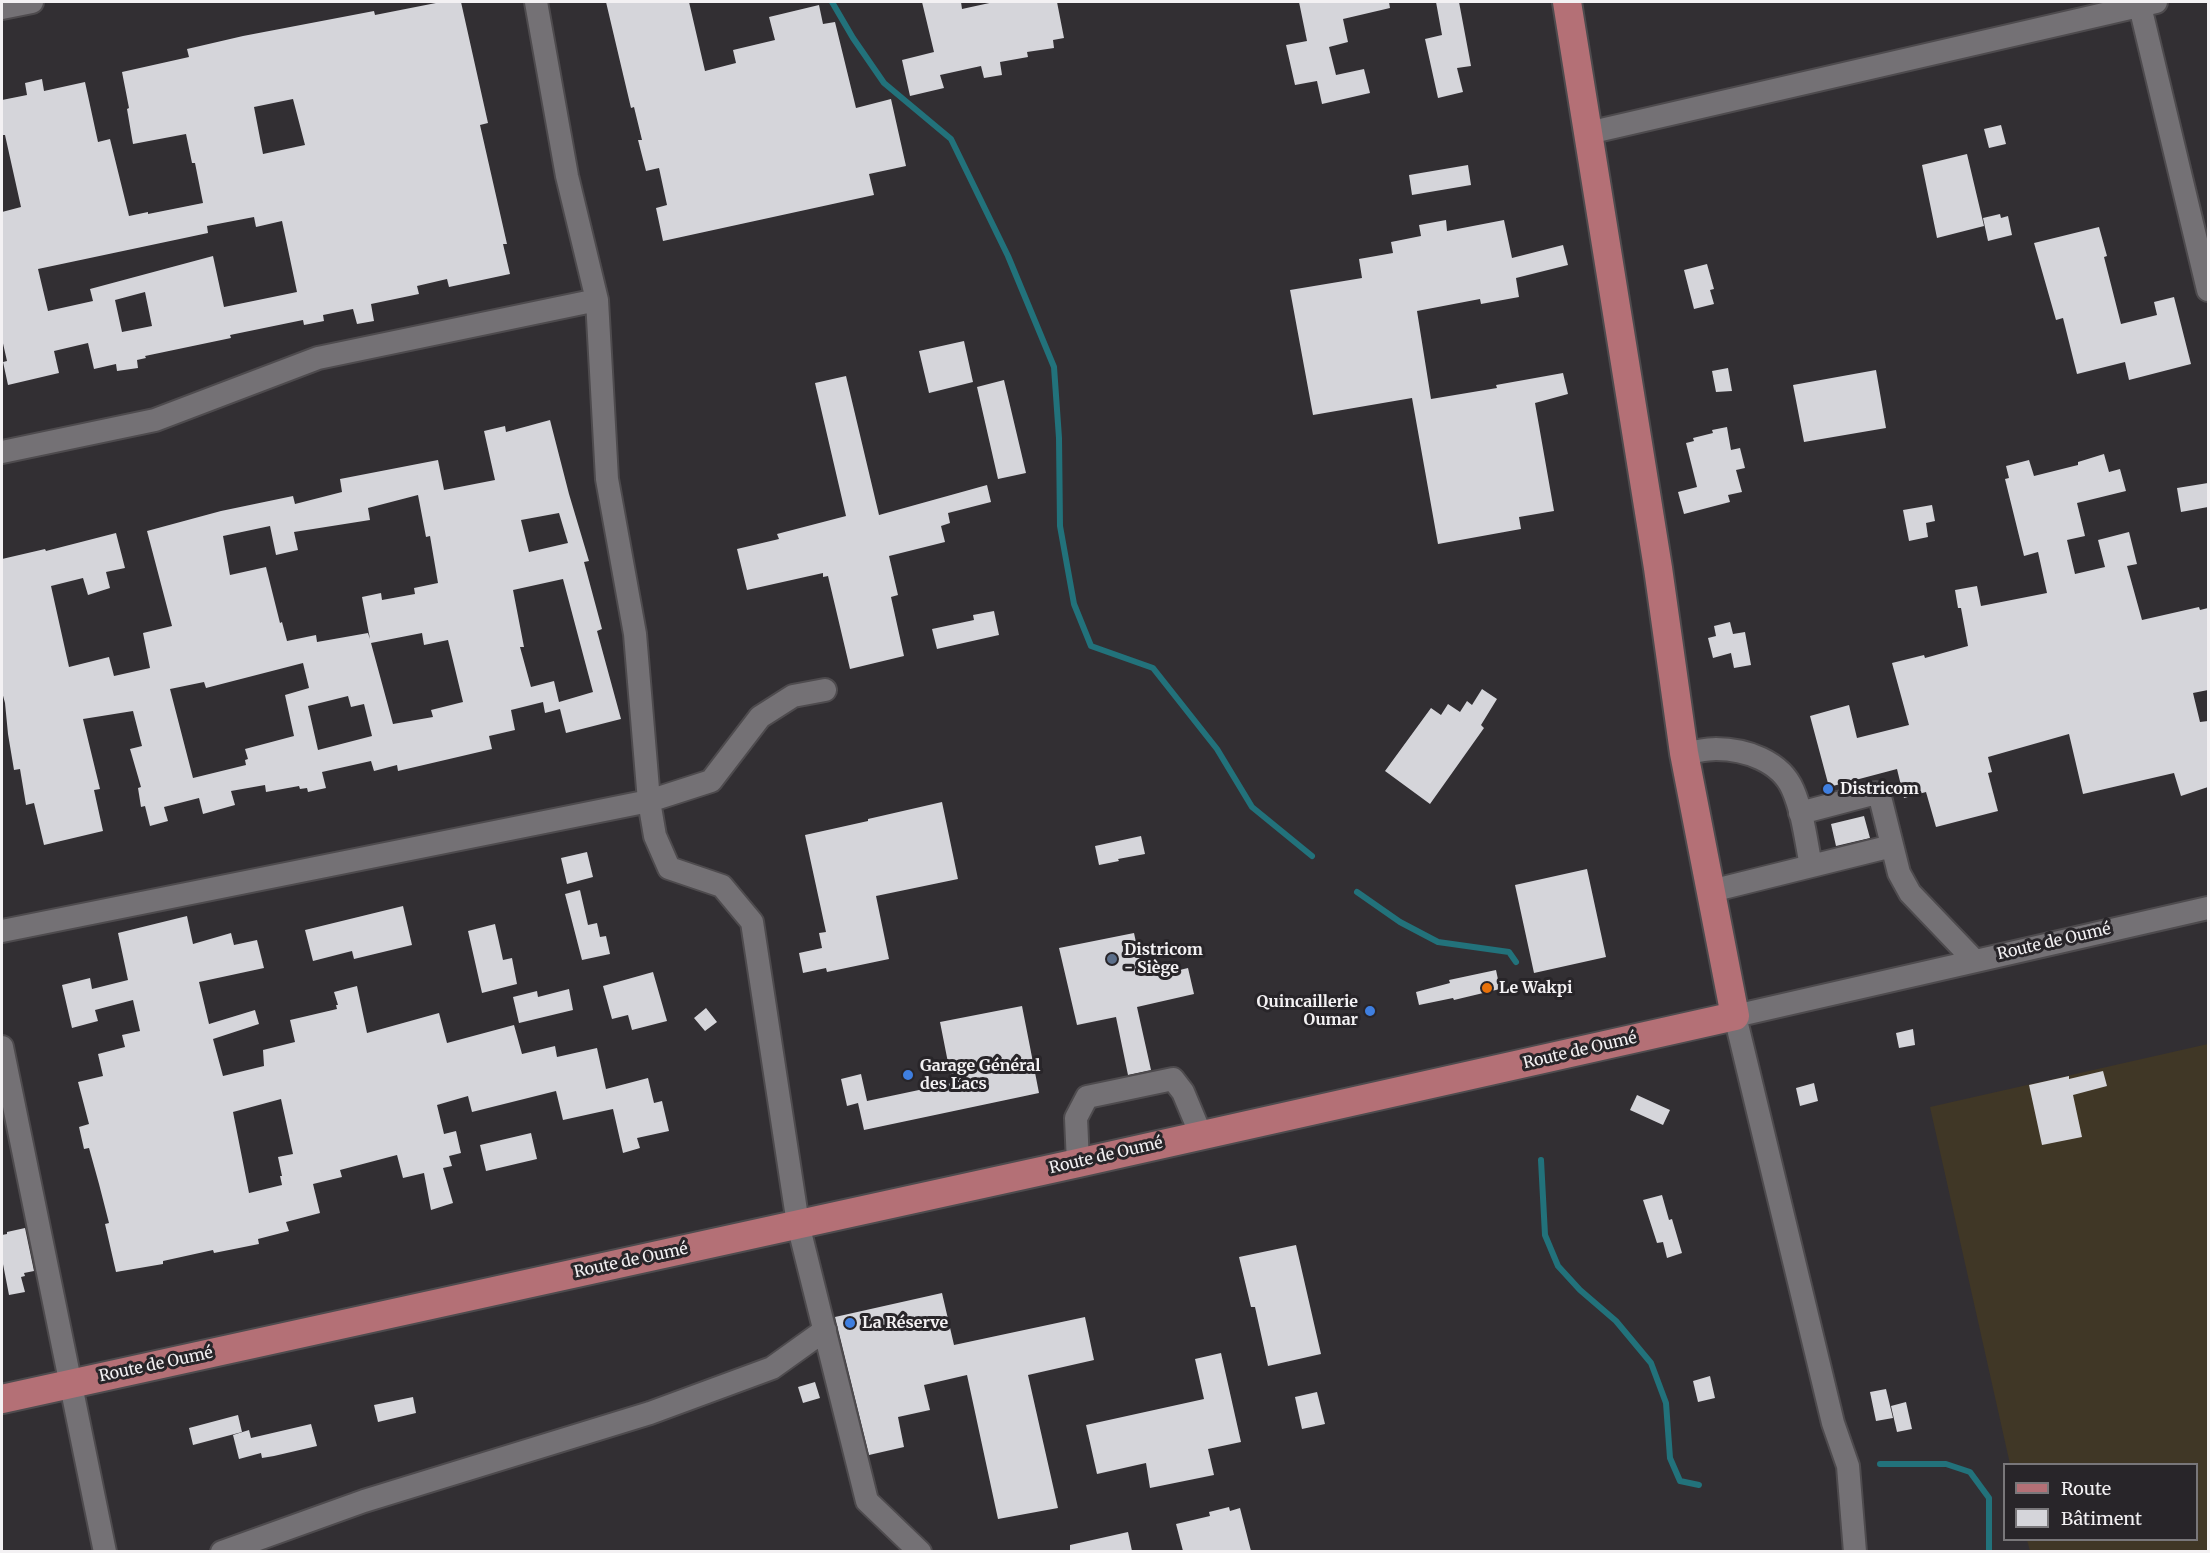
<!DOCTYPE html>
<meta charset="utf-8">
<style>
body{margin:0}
#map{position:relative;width:2210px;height:1553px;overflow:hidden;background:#322f33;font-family:Merriweather,serif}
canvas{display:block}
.frame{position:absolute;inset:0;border:3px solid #f3f1f3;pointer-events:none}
.legend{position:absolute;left:2003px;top:1463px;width:195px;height:78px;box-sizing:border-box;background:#282529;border:2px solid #79777a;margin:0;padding:8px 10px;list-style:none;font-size:18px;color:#f3f1f3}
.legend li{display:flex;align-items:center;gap:12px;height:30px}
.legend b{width:30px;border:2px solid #79777a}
</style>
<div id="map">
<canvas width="2210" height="1553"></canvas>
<div class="frame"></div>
<ul class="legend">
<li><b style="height:8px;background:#b47076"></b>Route</li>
<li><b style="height:16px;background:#d5d5da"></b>Bâtiment</li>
</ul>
</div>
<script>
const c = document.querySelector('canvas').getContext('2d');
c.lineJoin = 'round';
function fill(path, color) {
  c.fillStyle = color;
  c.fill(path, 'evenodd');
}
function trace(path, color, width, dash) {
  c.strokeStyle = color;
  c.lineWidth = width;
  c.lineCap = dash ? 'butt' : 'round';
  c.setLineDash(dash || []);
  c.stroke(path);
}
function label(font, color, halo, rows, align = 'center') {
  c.font = font + ' Merriweather,serif';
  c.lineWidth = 6;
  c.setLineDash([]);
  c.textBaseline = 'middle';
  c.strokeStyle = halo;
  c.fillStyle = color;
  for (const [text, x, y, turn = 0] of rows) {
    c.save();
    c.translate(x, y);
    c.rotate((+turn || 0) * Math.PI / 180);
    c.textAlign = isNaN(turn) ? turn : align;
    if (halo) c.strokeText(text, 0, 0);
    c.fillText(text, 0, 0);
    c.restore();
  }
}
fill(new Path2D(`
 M2208 1044V1551H2030L2027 1540H2196V1464H2010L1930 1107Z`), '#403726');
trace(new Path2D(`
 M832 2 853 38 884 83 951 139 1008 256 1054 367 1059 438 1060 526 1074 604 1091 646 1153 668 1217 749 1252 807 1312 856
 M1357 892 1400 922 1438 942 1509 952 1516 962
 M1541 1160 1545 1235 1558 1266 1580 1290 1616 1321 1651 1363 1666 1403 1670 1458 1680 1481 1699 1485
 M1880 1464H1946L1970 1472 1989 1498V1552`), '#22727b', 6);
fill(new Path2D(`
 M441 2H461L488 123 480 125 507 244H503L510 274 449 287 447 279 417 286 419 294 371 304 374 321 357 324 353 309 323 315 324 321 304 325 303 320 230 335 231 338 145 356 146 358 137 360 138 368 117 371 116 364 94 369 88 343 54 351 59 373 8 385 3 362 7 361 2 339V212L21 207 5 135H2V100L27 95 25 83 42 79 44 91 85 82 98 142 110 139 129 216 148 212V214L203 203 195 163H192L186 134 133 144 127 109 129 108 122 72 189 57 187 49 243 36 374 11 375 15ZM293 99 305 145 263 154 254 107ZM254 217 256 227 282 221 297 292 224 307 213 256 90 289 93 301 48 311 38 269 208 233 207 226ZM145 292 152 326 122 332 115 300Z
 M606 2H689L705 71 736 63 733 50 775 40 769 17 819 5 823 24 835 22 856 108 891 99 906 166 869 174 874 195 663 241 656 208 667 205 659 168 646 171 638 140H642L634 107 631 108Z
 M922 2H961L962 9 994 2H1057L1064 38 1053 40 1054 48 1027 52 1028 57 1000 62 1002 75 984 78 981 66 940 75 944 88 910 96 902 60 934 52Z
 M1299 2H1389L1390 8 1343 19 1348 42 1329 47 1336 75 1364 69 1370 93 1322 104 1317 81 1295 85 1286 45 1307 41Z
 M1436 2H1459L1471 66 1457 68 1463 92 1438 98 1425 39 1442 35Z
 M2001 125 2006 144 1989 148 1984 129Z
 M1967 154 1984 226 1937 238 1922 165Z
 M1468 165 1471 185 1412 195 1409 175Z
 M2000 214 2001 218 2008 216 2012 235 1988 241 1983 218Z
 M1446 220 1447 231 1504 220 1512 258 1563 245 1568 265 1516 278 1519 297 1481 304 1480 299 1417 311 1431 399 1497 388 1496 385 1563 373 1568 394 1535 403 1554 511 1519 517 1521 529 1438 544 1412 398 1313 415 1290 290 1362 278 1359 259 1393 253 1391 242 1421 236 1419 225Z
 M2099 227 2107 256 2104 257 2121 324 2157 315 2154 302 2174 297 2191 364 2129 380 2125 362 2077 374 2063 318 2056 320 2034 243Z
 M1707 264 1714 289 1710 290 1714 304 1694 309 1684 270Z
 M964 341 973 382 929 393 919 351Z
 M1728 368 1732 391 1716 392 1712 371Z
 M1876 370 1886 428 1804 442 1793 385Z
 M846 376 879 515 987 485 991 502 948 513 950 523 941 526 945 542 889 556 898 595 891 597 904 656 850 669 828 576 823 577V573L747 590 737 549 779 539 777 534 846 516 815 383Z
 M1004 380 1026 473 998 479 977 387Z
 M550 420 569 494 589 561 584 562 602 629 597 631 621 719 566 733 560 709 545 713 543 702 511 710 515 730 489 736 492 749 398 771 397 765 374 771 371 761 322 772 326 788 308 792 307 788 300 789 299 786 266 792 265 785 231 791 235 805 203 814 199 798 164 807 168 821 150 826 145 806 141 807 138 788 141 787 130 749 142 746 133 711 83 719 100 789 94 790 103 831 44 845 34 803 26 805 20 769 14 770 8 734 5 703 2 692V559L45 549 46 551 116 533 125 568 106 572 110 588 88 595 83 578 51 586 69 667 109 657 114 676 150 668 143 633 172 626 147 531 221 511 293 496 295 504 342 492 340 479 438 460 444 490 495 480 484 431 505 426 506 432ZM418 495 426 537 430 536 438 583 414 588 415 594 382 600 381 593 362 597 370 639 368 633 317 642 316 635 287 641 282 622 280 623 266 567 230 575 223 536 270 526 276 555 298 550 294 532 370 520 368 508ZM559 513 568 543 529 552 521 520ZM563 579 593 692 559 702 554 681 531 687 520 647H524L513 590ZM422 633 424 645 448 640 463 702 431 710 433 717 393 724 371 643ZM303 663 309 688 285 695 294 736 245 749 248 759 245 760 246 765 193 778 170 689 204 682 206 688ZM348 696 351 707 364 704 372 736 318 750 308 706Z
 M1727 427 1731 450 1740 448 1745 468 1736 470 1742 492 1728 495 1730 502 1684 514 1678 492 1697 487 1686 443 1694 441 1693 438 1713 433 1712 430Z
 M2104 454 2109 472 2120 469 2126 491 2077 503 2085 536 2067 540 2075 574 2105 567 2098 540 2129 532 2137 564 2127 566 2142 620 2199 607 2200 610 2208 608V690L2193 693 2200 722 2208 721V787L2181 796 2174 773 2083 794 2069 734 1988 757 1992 772 1988 773 1998 811 1936 827 1926 792 1904 798 1897 769 1829 787 1810 716 1849 705 1857 738 1909 725 1892 663 1924 655 1925 658 1968 646 1961 608H1958L1955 590 1977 586 1981 606 2047 593 2038 552 2024 556 2005 479 2009 478 2006 466 2029 460 2034 476 2078 465V462Z
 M2208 483V507L2181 512 2177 488Z
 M1932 505 1935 521 1926 523 1928 537 1909 541 1903 510Z
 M994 611 999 635 937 649 932 629 974 620 973 615Z
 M1730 622 1733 634 1745 632 1751 665 1734 668 1731 653 1713 658 1708 638 1716 636 1714 626Z
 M1482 689 1497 699 1481 725 1484 728 1430 804 1385 771 1431 708 1441 715 1448 704 1460 712 1467 701 1472 705Z
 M942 802 958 879 876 896 889 959 827 972 826 968 803 973 799 953 822 948 819 933 826 932 805 835 868 821V819Z
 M1864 816 1870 838 1836 846 1831 824Z
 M1141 836 1145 854 1118 859 1119 861 1099 865 1095 846Z
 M587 852 593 877 567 884 561 858Z
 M1587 869 1606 957 1534 973 1515 885Z
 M580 890 588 925 597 923 600 937 606 936 610 954 582 960 565 894Z
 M403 906 412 945 354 959 352 951 313 961 305 930Z
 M187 916 193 944 231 933 234 945 257 940 264 968 199 982 209 1024 255 1010 259 1024 213 1039 223 1076 264 1066 263 1050 295 1042 290 1020 337 1009 336 1005H338L334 992 357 986 367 1033 439 1013 447 1043 514 1025 522 1054 555 1046 557 1057 597 1048 606 1089 648 1078 654 1103 662 1101 669 1131 637 1138 640 1148 623 1153 613 1109 563 1120 556 1091 472 1112 468 1096 437 1105 444 1134 456 1131 461 1153 449 1156 452 1166 443 1168 453 1203 431 1210 424 1173 403 1178 397 1155 340 1170 342 1177 313 1184 320 1213 286 1222 289 1231 258 1239 259 1244 214 1253 213 1250 163 1261V1264L116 1272 105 1224 109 1223 99 1184 89 1148 84 1149 79 1127 89 1124 78 1082 103 1076 98 1054 125 1047 122 1035 140 1031 133 1000 95 1010 98 1021 72 1028 62 985 90 978 92 989 128 980 118 933ZM281 1099 293 1154 278 1157 282 1176H280L282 1185 249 1193 233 1112Z
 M495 924 503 960 512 958 517 984 482 993 468 931Z
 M1134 933 1143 975 1167 970V973L1188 968 1194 994 1137 1007 1151 1070 1128 1075 1116 1017 1077 1025 1059 948Z
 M1496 970 1500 989 1454 1000 1453 998 1419 1005 1416 992 1450 983 1449 980Z
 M653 972 667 1021 632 1030 628 1015 612 1019 603 986Z
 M569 989 573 1010 519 1023 513 997 537 991 538 997Z
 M1022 1006 1039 1093 864 1130 858 1103 847 1106 841 1079 861 1074 867 1101 952 1083 940 1022Z
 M706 1008 717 1022 705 1031 694 1018Z
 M1913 1029 1915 1045 1899 1048 1896 1033Z
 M2103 1071 2107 1086 2073 1095 2082 1137 2042 1145 2029 1085 2069 1076V1079Z
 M1814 1083 1818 1101 1800 1106 1796 1088Z
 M1637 1095 1670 1110 1663 1125 1630 1110Z
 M531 1133 537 1159 486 1171 480 1145Z
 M1662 1195 1669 1220 1672 1219 1682 1253 1667 1258 1663 1242 1657 1243 1643 1200Z
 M25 1228 34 1271 24 1273 25 1276 21 1277 25 1292 9 1295 2 1259V1235L7 1234V1232Z
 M1296 1245 1321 1354 1268 1366 1255 1307H1251L1239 1257Z
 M942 1293 954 1345 1085 1317 1094 1360 1028 1375 1058 1508 998 1519 967 1375 924 1385 930 1410 898 1417 904 1447 869 1455 835 1317Z
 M1221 1353 1241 1442 1208 1449 1214 1475 1150 1488 1146 1463 1097 1474 1086 1425 1204 1399 1195 1359Z
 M1710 1376 1715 1398 1698 1402 1693 1381Z
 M815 1382 820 1398 803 1403 798 1387Z
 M1886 1389 1893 1418 1876 1421 1870 1392Z
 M1317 1392 1325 1424 1302 1429 1295 1397Z
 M413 1397 416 1413 378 1422 374 1405Z
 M1906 1402 1912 1429 1897 1432 1891 1406Z
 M238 1415 242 1432 193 1445 189 1428Z
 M311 1424 317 1446 274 1456 262 1458 261 1453 239 1459 233 1435 249 1430 251 1438Z
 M1229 1507 1230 1511 1240 1508 1251 1551H1183L1176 1524 1210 1516 1209 1512Z
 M1128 1532 1132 1551H1070V1545Z`), '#d5d5da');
const minor = new Path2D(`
 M536 2 567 176 597 300 607 479 635 634 649 801 655 836 669 868 722 886 752 922 798 1224 867 1501 920 1552
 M2139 2 2208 290
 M2 8 32 2
 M1588 133 2156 2
 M2 452 155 420 318 358 597 300
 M1684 753C1695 752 1706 749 1716 749 1745 749 1781 761 1793 790 1803 813 1806 841 1811 866
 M1800 813 1876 793 1881 801 1899 873 1910 893 1974 960
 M1711 891 1892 846
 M2 931 649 801 711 781 760 717 793 696 825 690
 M2 1047 105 1552
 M1078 1163 1076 1118 1087 1097 1173 1079 1183 1092 1201 1135
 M222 1552 364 1501 650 1413 772 1368 825 1330
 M1855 1552 1848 1466 1833 1423 1735 1016 2208 908`);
const major = new Path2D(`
 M2 1399 1078 1163 1735 1016 1684 753 1658 568 1567 2`);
trace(minor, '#4e4b4e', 26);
trace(major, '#4e4b4e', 32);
trace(minor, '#747175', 22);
trace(major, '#b47076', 28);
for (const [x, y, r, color] of [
 [1828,789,6,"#3f7fe0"],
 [1112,959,6,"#5c6f8a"],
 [1487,988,6,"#e8710a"],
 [1370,1011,6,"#3f7fe0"],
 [908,1075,6,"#3f7fe0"],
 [850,1323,6,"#3f7fe0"]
]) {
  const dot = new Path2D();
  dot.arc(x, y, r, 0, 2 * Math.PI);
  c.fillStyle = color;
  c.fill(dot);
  trace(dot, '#282529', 2);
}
label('bold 16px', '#f3f1f3', '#282529', [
 ["Districom",1840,789],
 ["Districom",1124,950],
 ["- Siège",1124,968],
 ["Le Wakpi",1499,988],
 ["Quincaillerie",1358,1002,"right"],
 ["Oumar",1358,1020,"right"],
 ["Garage Général",920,1066],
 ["des Lacs",920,1084],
 ["La Réserve",862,1323]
], 'left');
label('16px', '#f3f1f3', '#282529', [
 ["Route de Oumé",2054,942,-13],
 ["Route de Oumé",1580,1051,-13],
 ["Route de Oumé",1106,1156,-13],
 ["Route de Oumé",631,1261,-12],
 ["Route de Oumé",156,1365,-12]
]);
</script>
